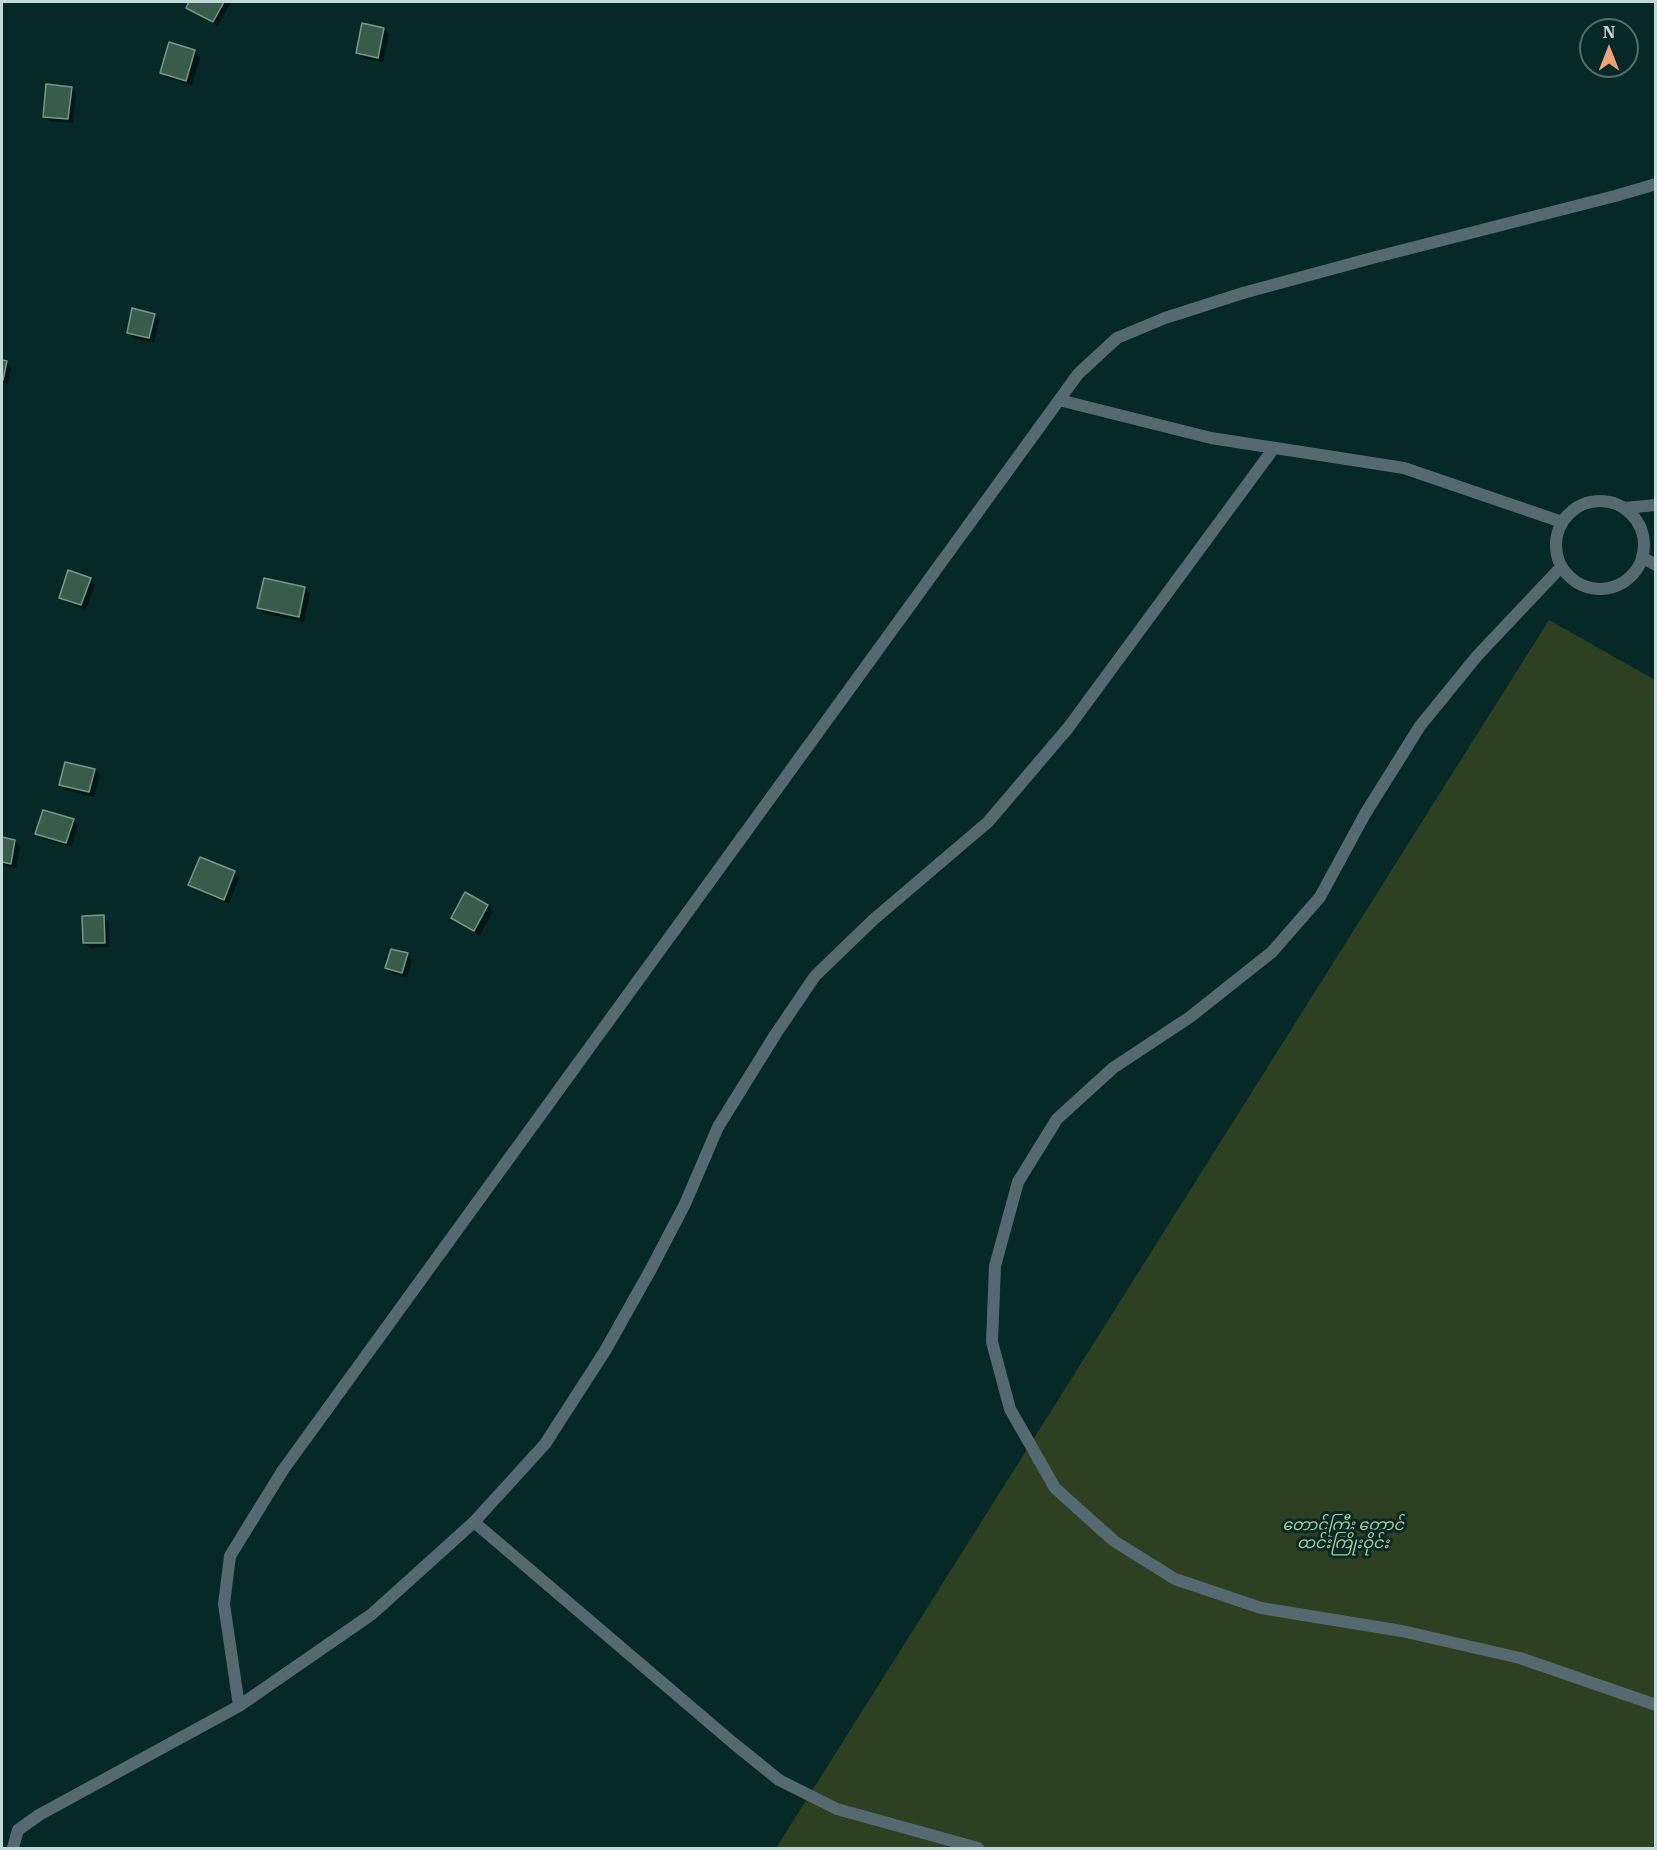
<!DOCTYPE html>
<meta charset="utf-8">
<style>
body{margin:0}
#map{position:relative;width:1657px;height:1850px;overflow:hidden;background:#062827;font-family:"IBM Plex Serif",serif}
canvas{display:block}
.frame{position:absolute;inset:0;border:3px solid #c2d8d6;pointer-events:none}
.north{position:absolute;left:1579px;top:18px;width:60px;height:60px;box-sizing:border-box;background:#062827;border:2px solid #516e6d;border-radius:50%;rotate:0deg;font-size:16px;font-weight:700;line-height:24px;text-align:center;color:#c2d8d6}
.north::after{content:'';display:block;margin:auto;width:21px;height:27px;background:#efa377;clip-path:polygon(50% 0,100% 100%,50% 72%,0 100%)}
</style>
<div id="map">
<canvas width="1657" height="1850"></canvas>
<div class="frame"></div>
<div class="north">N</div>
</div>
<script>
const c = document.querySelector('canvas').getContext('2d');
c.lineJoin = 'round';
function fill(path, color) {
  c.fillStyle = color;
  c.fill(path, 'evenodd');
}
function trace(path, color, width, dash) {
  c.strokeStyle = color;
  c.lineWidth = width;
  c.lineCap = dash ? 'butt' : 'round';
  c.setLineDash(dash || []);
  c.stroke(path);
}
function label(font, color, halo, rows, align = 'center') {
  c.font = font + ' "IBM Plex Serif","Noto Sans Myanmar",serif';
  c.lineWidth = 6;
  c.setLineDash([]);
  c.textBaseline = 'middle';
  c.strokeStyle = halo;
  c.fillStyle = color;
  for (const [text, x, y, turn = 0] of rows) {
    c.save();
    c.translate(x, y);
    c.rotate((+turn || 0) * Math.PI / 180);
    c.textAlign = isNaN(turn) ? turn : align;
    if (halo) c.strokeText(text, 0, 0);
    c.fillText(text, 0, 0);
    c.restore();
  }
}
fill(new Path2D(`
 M1549 620 1655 680V1848H776Z`), '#2d4022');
fill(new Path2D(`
 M191 2H231L218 26 193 12 188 7Z
 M383 29 389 34 383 62 363 58 358 53Z
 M170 44 195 51 200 57 192 85 167 78 162 73Z
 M71 88 76 93 73 123 50 121 44 116Z
 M154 315 159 320 154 343 134 338 128 333Z
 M2 362H6L11 368 8 384 2 383Z
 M90 579 95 584 86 610 65 602 60 597Z
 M305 588 310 593 304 622 264 613 259 608Z
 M94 770 100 775 94 797 66 790 61 785Z
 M73 820 78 825 71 847 42 838 37 833Z
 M2 839 14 842 20 847 16 868 2 865Z
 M234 873 239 878 229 904 195 890 190 885Z
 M465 894 488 906 493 911 480 935 458 923 453 918Z
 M103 917 108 922 109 947 90 948 85 943Z
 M407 955 412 960 407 977 392 973 387 968Z`), '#0007');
const building = new Path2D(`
 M189 2H224L213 22 186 8Z
 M362 23 384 28 378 58 356 53Z
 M169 42 195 50 186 81 160 73Z
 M46 84 72 87 68 119 43 117Z
 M132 308 155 314 149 338 127 333Z
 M2 360 7 361 3 380H2Z
 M68 570 91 578 81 605 59 598Z
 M264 578 305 587 299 617 257 608Z
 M65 762 95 769 89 792 59 785Z
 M43 810 74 819 66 843 35 834Z
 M2 837 15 840 11 864 2 862Z
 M200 857 235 871 224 900 188 885Z
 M465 892 488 905 474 931 451 918Z
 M104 915 105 943H83L82 916Z
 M391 949 408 953 402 973 385 968Z`);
fill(building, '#395b4b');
trace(building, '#759987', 1.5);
trace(new Path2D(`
 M1059 400 1211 438 1404 468 1562 522
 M239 1706 224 1604 230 1556 283 1470 1078 374 1117 338 1165 318 1243 293 1376 257 1615 196 1656 184
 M13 1848 18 1830 39 1815 239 1706 372 1614 474 1522 545 1444 605 1351 651 1269 685 1204 718 1127 775 1035 815 976 873 920 988 822 1068 728 1274 448`), '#556a70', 12);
trace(new Path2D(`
 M1556 545a44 44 0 1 1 88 0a44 44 0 1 1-88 0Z
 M1624 508 1656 505
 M1642 557 1656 565
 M1561 567 1477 656 1420 726 1365 814 1320 897 1272 952 1190 1017 1113 1068 1057 1119 1018 1182 995 1266 992 1342 1010 1409 1055 1488 1114 1541 1175 1579 1261 1608 1402 1631 1520 1658 1656 1705
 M474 1522 732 1742 779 1780 837 1809 978 1848`), '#556a70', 12);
label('italic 16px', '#a6cc91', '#062827', [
 ["တောင်ကြီး တောင်",1343,1525],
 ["ထင်းကြိုးဝိုင်း",1343,1543]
]);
</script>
